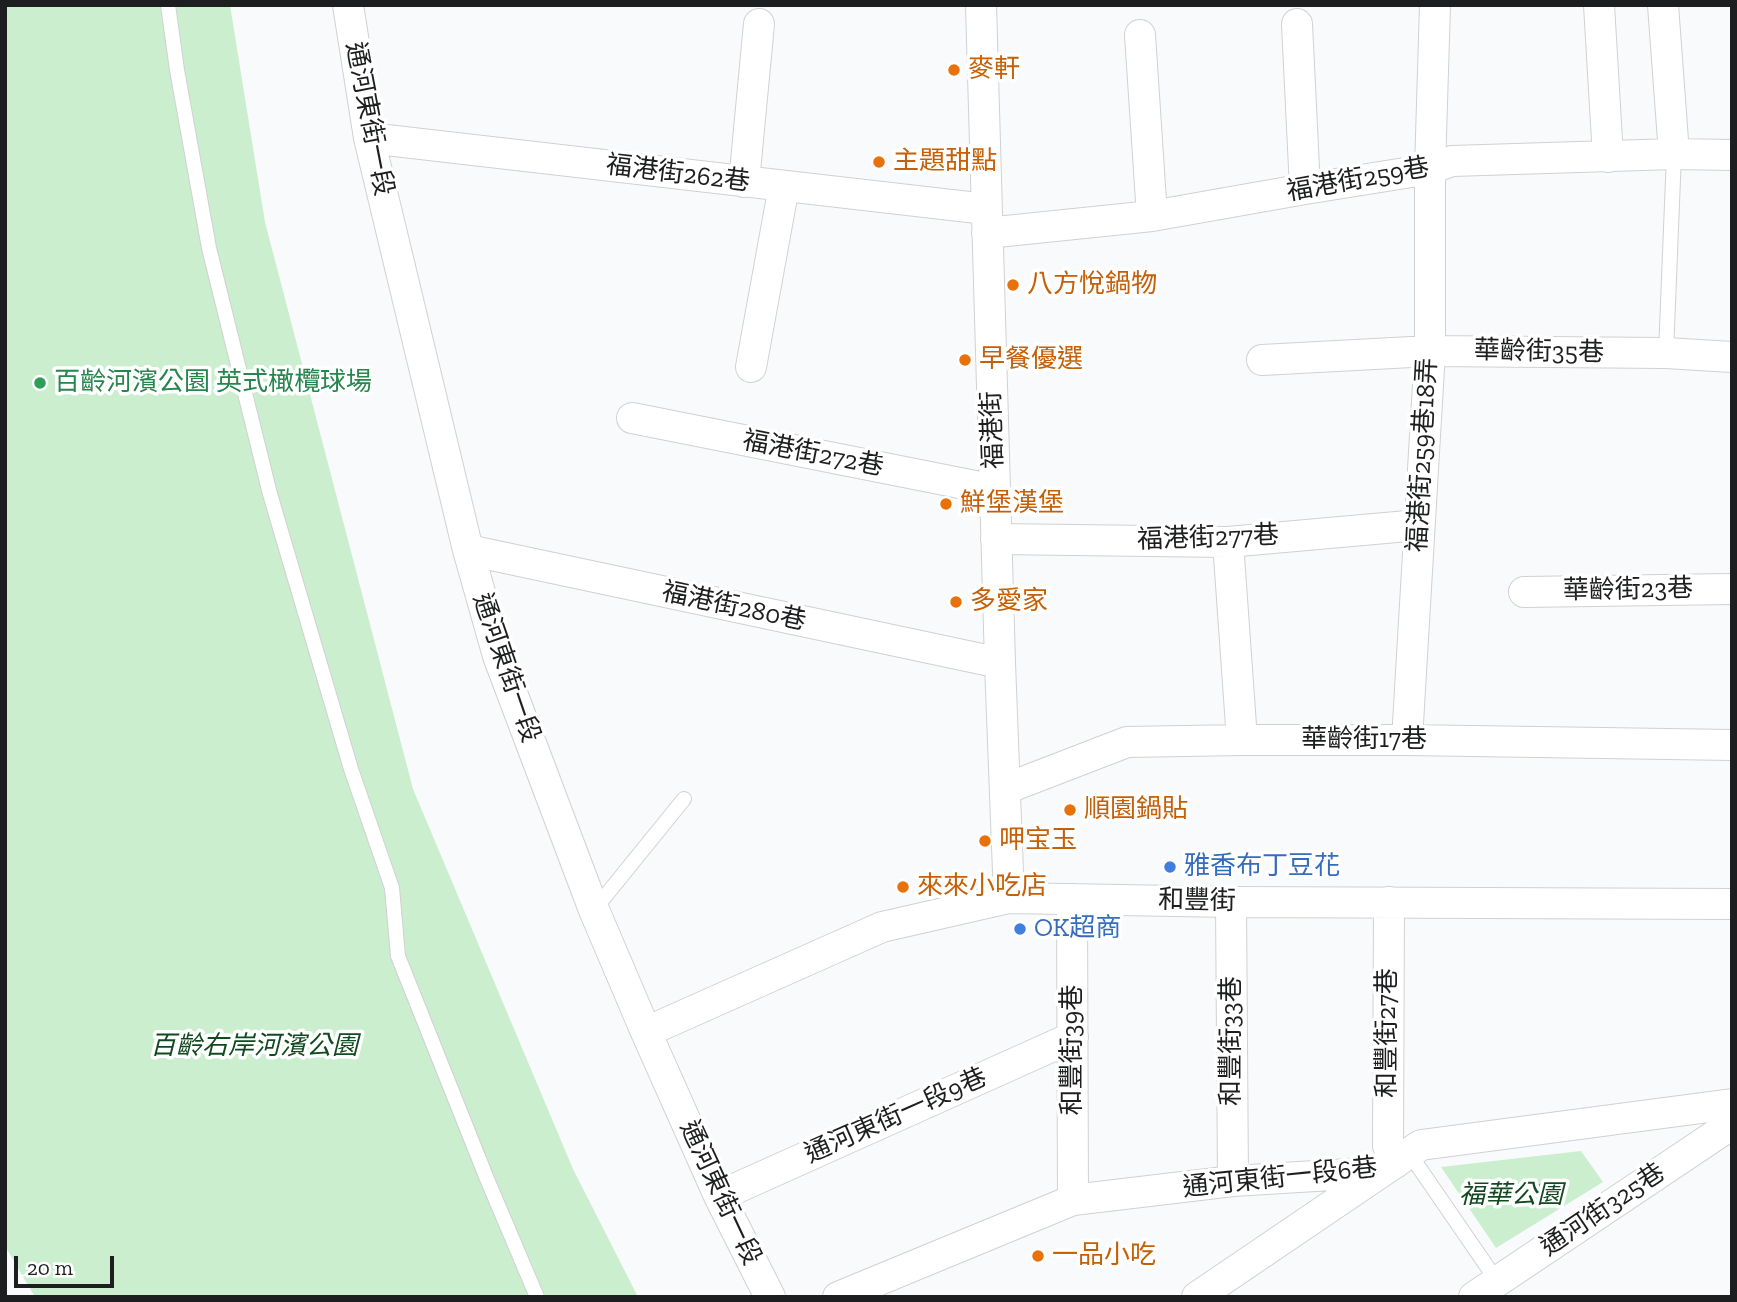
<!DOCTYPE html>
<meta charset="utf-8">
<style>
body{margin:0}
#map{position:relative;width:1737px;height:1302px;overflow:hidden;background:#f9fafc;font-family:"Zilla Slab",serif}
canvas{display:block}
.frame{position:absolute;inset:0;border:7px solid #1d1e1f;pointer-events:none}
.scale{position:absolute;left:14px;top:1256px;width:100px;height:32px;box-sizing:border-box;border:4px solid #1d1e1f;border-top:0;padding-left:9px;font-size:21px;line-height:24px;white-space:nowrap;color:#1d1e1f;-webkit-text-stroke:5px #fff;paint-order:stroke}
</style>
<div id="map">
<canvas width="1737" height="1302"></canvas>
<div class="frame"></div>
<div class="scale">20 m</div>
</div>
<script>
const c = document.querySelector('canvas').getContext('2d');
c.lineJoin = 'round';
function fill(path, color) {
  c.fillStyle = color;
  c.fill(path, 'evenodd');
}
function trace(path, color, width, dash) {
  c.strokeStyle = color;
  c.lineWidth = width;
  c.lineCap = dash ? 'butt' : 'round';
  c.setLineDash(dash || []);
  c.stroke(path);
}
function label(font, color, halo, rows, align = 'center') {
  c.font = font + ' "Zilla Slab","Noto Sans TC",serif';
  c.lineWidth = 7;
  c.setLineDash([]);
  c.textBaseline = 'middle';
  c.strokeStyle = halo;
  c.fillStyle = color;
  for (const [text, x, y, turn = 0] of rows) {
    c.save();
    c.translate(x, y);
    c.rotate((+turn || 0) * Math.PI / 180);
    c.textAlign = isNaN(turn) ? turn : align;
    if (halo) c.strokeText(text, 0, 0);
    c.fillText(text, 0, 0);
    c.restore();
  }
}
fill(new Path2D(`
 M5 5H230L265 222 413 789 573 1169 638 1297H35L5 1246Z
 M1581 1151 1603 1182 1496 1248 1441 1167Z`), '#cbeecf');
const lane = new Path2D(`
 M168 5 177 70 209 248 270 494 351 769 392 888 398 956 487 1179 537 1297
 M1666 353 1674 154
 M594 910 684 799
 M1409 1153 1497 1281`);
const street = new Path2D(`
 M348 5 369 138 468 550 498 656 594 910 646 1032 719 1196 770 1297
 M981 5 1000 663 1009 898
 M1599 5 1608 157
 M1663 5 1674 154
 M1297 24 1305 189
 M1140 35 1152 216
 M369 138 986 209
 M744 182 759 24
 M987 233 1152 216 1305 189 1430 169 1452 161 1674 154 1732 155
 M1262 360 1430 351 1666 353 1732 357
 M751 367 784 186
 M632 418 995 490
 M996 539 1228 542 1419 525
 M1228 542 1242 740
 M468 550 1000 663
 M1524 592 1732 589
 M1407 740 1430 351V169L1435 5
 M1005 789 1127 742 1242 740H1407L1732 745
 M1072 899 1073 1200
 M1231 902 1233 1181
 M1389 902 1388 1146 1395 1163
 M646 1032 882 927 1009 898 1231 902 1732 904
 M719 1196 1073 1037
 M838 1297 1073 1200 1233 1181 1381 1172
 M1197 1297 1421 1145 1732 1104
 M1474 1297 1732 1124`);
trace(lane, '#d0d1d3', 16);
trace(street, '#d0d1d3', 32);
trace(lane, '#fff', 14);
trace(street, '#fff', 30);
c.fillStyle = '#799983';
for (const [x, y] of [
 [1545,1192]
]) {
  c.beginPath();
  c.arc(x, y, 10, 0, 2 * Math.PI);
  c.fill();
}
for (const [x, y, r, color] of [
 [954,70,7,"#e8710a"],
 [879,162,7,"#e8710a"],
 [1013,285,7,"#e8710a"],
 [965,360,7,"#e8710a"],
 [40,383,7,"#2e9e5b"],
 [946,504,7,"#e8710a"],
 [956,602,7,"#e8710a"],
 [1070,810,7,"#e8710a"],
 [985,841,7,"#e8710a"],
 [1170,867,7,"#3f7fe0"],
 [903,887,7,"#e8710a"],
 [1020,929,7,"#3f7fe0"],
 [1038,1256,7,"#e8710a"]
]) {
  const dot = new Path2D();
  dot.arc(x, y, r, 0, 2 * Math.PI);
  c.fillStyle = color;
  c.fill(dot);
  trace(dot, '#fff', 2.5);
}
label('26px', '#c56008', '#fff', [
 ["麥軒",968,70],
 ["主題甜點",893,162],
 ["八方悅鍋物",1027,285],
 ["早餐優選",979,360],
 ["鮮堡漢堡",960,504],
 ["多愛家",970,602],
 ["順園鍋貼",1084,810],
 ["呷宝玉",999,841],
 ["來來小吃店",917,887],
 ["一品小吃",1052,1256]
], 'left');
label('26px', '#1d1e1f', '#fff', [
 ["通河東街一段",369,119,79],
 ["福港街262巷",678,174,7],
 ["福港街259巷",1358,180,-10],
 ["華齡街35巷",1539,352,1],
 ["福港街",993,430,-92],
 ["福港街272巷",813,454,11],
 ["福港街259巷18弄",1423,455,-87],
 ["福港街277巷",1208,538,-2],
 ["華齡街23巷",1628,590,-1],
 ["福港街280巷",734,607,12],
 ["通河東街一段",506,668,71],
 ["華齡街17巷",1364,740],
 ["和豐街",1197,901,1],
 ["和豐街27巷",1388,1033,-90],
 ["和豐街33巷",1232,1041,-90],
 ["和豐街39巷",1073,1050,-90],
 ["通河東街一段9巷",896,1116,-24],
 ["通河東街一段6巷",1280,1178,-6],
 ["通河東街一段",720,1193,65],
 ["通河街325巷",1603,1210,-34]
]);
label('26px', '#27864d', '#fff', [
 ["百齡河濱公園 英式橄欖球場",54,383]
], 'left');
label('26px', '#366cbe', '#fff', [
 ["雅香布丁豆花",1184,867],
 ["OK超商",1034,929]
], 'left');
label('italic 26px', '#114920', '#fff', [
 ["百齡右岸河濱公園",254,1047],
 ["福華公園",1511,1196]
]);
</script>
